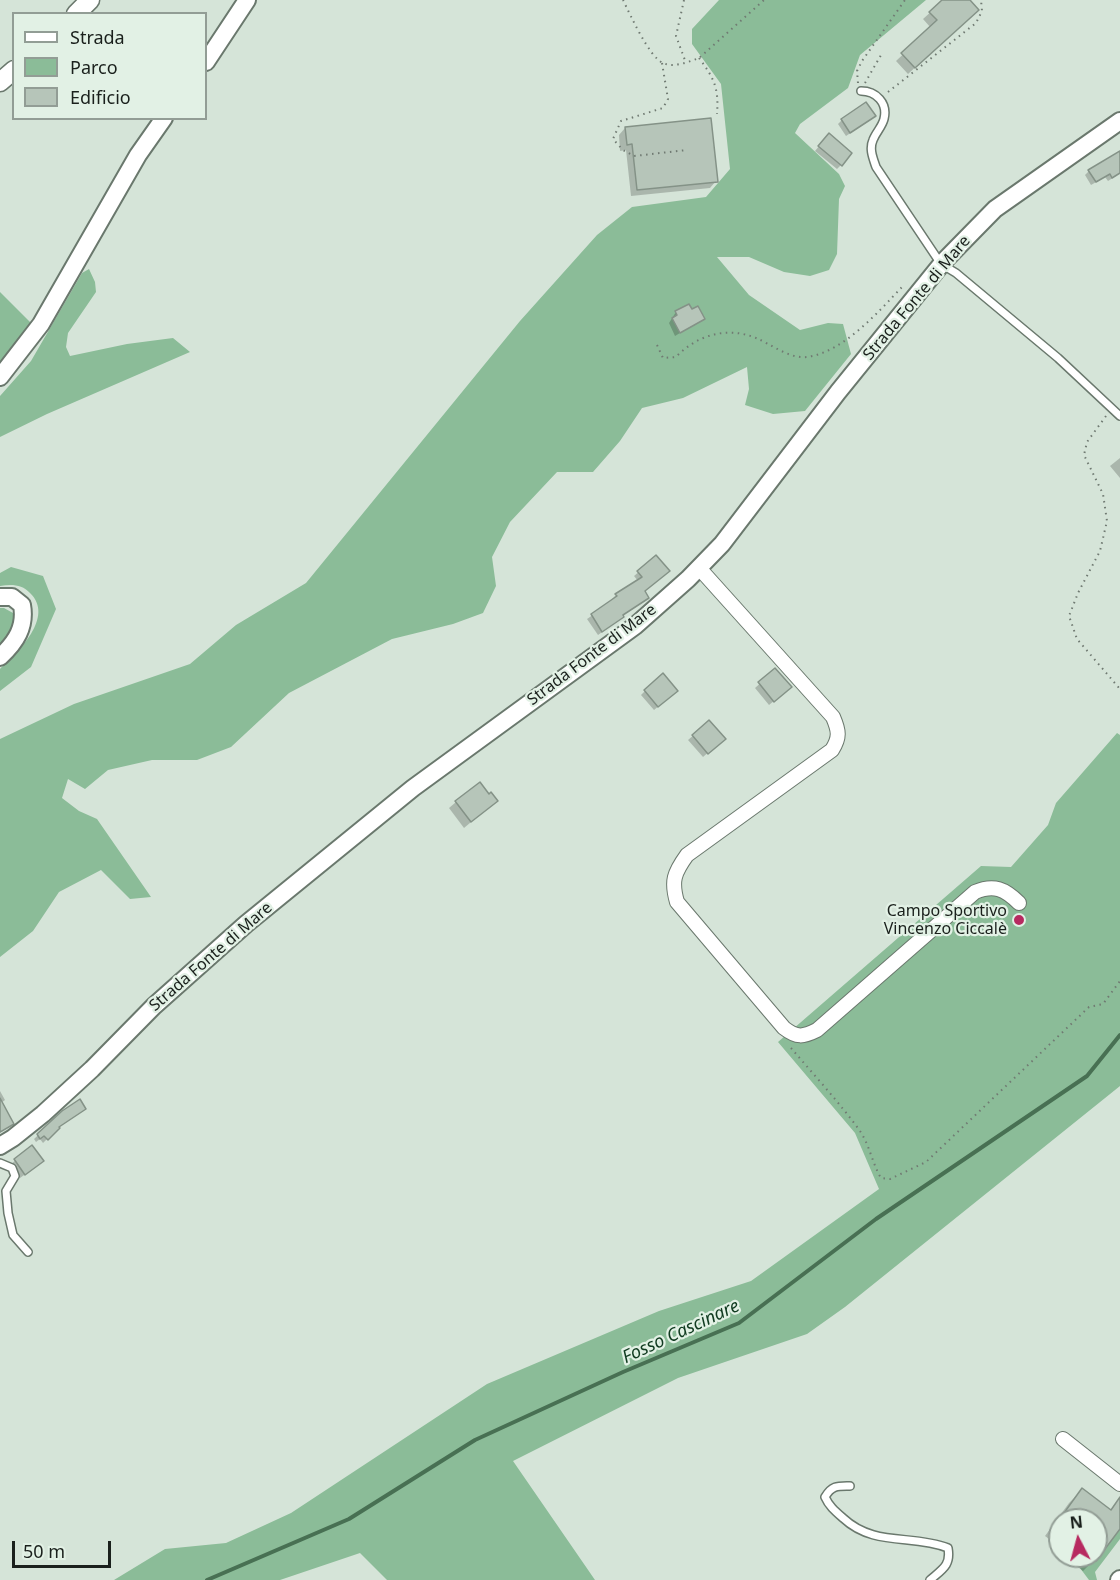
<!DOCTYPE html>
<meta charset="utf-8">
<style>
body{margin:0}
#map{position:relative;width:1120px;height:1580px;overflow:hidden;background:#d5e4d8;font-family:"Noto Sans",sans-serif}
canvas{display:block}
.legend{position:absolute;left:12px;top:12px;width:195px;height:108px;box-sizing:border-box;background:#e2f1e5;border:2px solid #929d95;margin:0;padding:8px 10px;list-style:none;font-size:18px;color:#1a201c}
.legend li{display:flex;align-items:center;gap:12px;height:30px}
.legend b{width:30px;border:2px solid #929d95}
.north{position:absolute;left:1048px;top:1508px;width:60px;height:60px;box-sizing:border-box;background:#e2f1e5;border:2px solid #929d95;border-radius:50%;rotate:354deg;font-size:16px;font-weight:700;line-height:24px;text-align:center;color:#1a201c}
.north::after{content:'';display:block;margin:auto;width:21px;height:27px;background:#b72a60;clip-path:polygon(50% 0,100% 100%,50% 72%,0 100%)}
.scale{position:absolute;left:12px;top:1541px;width:99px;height:27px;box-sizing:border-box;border:3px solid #1a201c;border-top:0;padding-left:8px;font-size:18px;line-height:21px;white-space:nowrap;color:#1a201c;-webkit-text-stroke:4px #e2f1e5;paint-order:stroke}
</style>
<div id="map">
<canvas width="1120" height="1580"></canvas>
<ul class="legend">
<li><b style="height:8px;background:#fff"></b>Strada</li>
<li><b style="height:16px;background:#8bbc98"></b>Parco</li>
<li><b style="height:16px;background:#b6c5b9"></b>Edificio</li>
</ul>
<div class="north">N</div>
<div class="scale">50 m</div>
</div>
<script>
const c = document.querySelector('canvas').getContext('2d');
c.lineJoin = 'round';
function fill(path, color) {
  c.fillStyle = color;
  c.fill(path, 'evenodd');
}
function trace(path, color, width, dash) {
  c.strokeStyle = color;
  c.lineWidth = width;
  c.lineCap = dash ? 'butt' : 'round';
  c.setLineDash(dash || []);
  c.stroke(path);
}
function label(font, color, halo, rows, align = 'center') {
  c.font = font + ' "Noto Sans",sans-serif';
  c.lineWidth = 4.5;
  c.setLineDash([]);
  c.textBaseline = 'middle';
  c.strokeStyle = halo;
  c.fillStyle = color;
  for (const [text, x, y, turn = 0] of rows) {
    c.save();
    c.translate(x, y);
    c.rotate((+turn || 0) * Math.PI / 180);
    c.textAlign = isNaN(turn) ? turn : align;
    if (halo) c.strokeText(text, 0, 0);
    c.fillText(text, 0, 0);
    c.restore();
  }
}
fill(new Path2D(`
 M719 0H926L860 55 848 88 800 124 795 133 839 174 845 186 839 199 837 254 829 270 810 276 784 272 749 257H717L749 295 800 330 828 323 843 324 851 354 805 411 773 414 745 405 749 389 747 367 683 398 642 408 620 441 593 472H557L510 522 492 557 496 586 483 613 453 624 392 639 289 693 231 747 197 760H152L108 770 85 789 68 779 62 798 79 811 97 819 151 897 130 899 101 870 59 892 33 931 0 957V739L74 704 190 664 236 625 306 583 520 321 597 235 632 207 706 197 730 169 721 84 692 44V29Z
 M89 269 95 282 96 292 68 333 66 347 70 356 127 344 173 338 190 352 47 414 0 437V396L31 361 82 273Z
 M0 292 32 324 0 365Z
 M11 567 43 576 56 609 31 667 0 691V669C18 652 55 617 30 593 22 584 11 584 0 586V573Z
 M0 608H4L13 613C18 629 12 633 0 644Z
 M1117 733 1120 735V1086L845 1307 807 1334 678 1378 513 1461 595 1580H387L360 1553 280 1580H114L165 1549 226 1543 291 1513 487 1384 659 1311 751 1281 879 1189 855 1133 778 1042 981 866 1011 867 1048 825 1056 803Z
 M1120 1529V1539L1095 1572 1097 1580H1089L1074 1560 1077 1556H1095L1098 1558Z`), '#8bbc98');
fill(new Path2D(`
 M944 0H968L971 16 908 74 896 61 931 28 923 19Z
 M842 120H870L846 136 838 124Z
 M625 128 716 181 710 188 631 196 626 150 620 151 619 135Z
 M825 139 841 165 837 169 815 151Z
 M1120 159V172L1116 176 1108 181 1105 177 1091 185 1085 175 1089 171Z
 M676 312 703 319 675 336 669 323Z
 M1120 458V478L1110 466Z
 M656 557 643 591 618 621 598 635 587 619 613 601 612 599 616 595 638 581 634 576Z
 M775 670 786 691 769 705 755 688Z
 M645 691 672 695 654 710 641 695Z
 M709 722 719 743 703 757 688 740Z
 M489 796 496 801 464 828 449 808 456 802Z
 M0 1091 5 1100 1 1103 12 1124 0 1133Z
 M63 1112 58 1128 43 1143 40 1139 36 1142 34 1139Z
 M32 1147 38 1165 20 1178 11 1164Z
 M1082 1490 1110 1512 1120 1509V1526L1097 1557 1083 1571 1071 1562 1074 1558 1071 1556H1096V1520H1060V1547L1045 1536 1069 1503Z`), '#0003');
trace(new Path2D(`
 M207 1580 349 1519 475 1440 623 1372 739 1323 876 1219 1087 1076 1120 1035`), '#487053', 4);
const building = new Path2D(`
 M942 0H970L979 10 915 68 901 53 937 20 929 12Z
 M866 102 876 116 850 133 841 119Z
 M711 118 718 182 637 190 632 144 627 145 625 127Z
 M829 133 852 153 842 166 818 146Z
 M1120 151V173L1112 178 1110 174 1096 182 1088 170Z
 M689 304 692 309 698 306 705 319 680 333 672 318 677 315 675 311Z
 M656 555 670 571 645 591 649 598 623 615 624 617 602 632 591 614 617 596 615 594 642 577 637 571Z
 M775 668 792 687 774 702 758 682Z
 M663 673 678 691 658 707 644 690Z
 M709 720 726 739 708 754 692 735Z
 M480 782 489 794 491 792 498 801 471 822 455 801Z
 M0 1098 14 1124 0 1132Z
 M80 1099 86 1109 59 1127 60 1128 48 1140 44 1136 40 1139 37 1134 62 1111Z
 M32 1145 44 1161 25 1175 14 1159Z
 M1082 1488 1111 1510 1120 1497V1529L1096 1561V1520H1059Z`);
fill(building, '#b6c5b9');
trace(building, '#849287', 1.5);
const service = new Path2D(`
 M861 91C876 91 888 103 884 119 882 127 876 132 873 140 869 149 873 158 876 167L941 264 956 273 1058 358 1120 416
 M0 1163 12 1168 15 1176 6 1191 8 1213 13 1235 28 1252
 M850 1486C838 1486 832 1485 825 1497 829 1506 835 1511 843 1518 874 1547 912 1534 948 1548 951 1565 943 1569 930 1580`);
const minor = new Path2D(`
 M700 569 833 717C839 731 840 737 832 750L687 855C674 873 671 881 677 902L784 1028C797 1038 803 1037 817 1030L975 892C994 884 1005 889 1019 903
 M1063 1439 1120 1484`);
const tertiary = new Path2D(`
 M206 62 247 0
 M0 377 41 324 138 155 164 118
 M0 597H12L22 605C26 627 16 642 0 657
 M0 1146 13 1138 43 1114 92 1069 154 1006 246 924 413 788 635 626 688 579 722 544 838 392 944 261 995 209 1120 121
 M1119 1580 1120 1579`);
const secondary = new Path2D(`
 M76 14 90 0
 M0 82 14 70`);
trace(service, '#6a786d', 10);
trace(minor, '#6a786d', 16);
trace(tertiary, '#6a786d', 20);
trace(secondary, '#6a786d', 21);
trace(new Path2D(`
 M623 0C630 14 649 57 663 63 674 68 688 62 699 58L764 0
 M684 0 676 36 686 63
 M699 58C714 78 719 88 717 114
 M662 63 668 99 663 108 621 121 613 139 623 150 634 156 687 150
 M858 83 857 71 862 61 905 0
 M865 83 881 55
 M888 92 976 23 982 11 981 0
 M657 345 663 358 676 357C697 335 727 326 756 338 771 344 789 359 807 357 844 352 878 312 902 287
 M1106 416 1087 442 1084 455 1103 494 1107 521 1100 551 1078 593 1069 616 1077 639 1120 689
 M791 1048C814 1075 839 1102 860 1131 870 1146 872 1163 881 1178L890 1179 926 1162 1089 1007 1103 1004 1120 981`), '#707a72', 2, [1.5, 4.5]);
trace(service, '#fff', 7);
trace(minor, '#fff', 14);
trace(tertiary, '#fff', 16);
trace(secondary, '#fff', 18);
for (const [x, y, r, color] of [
 [1019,920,6,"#b72a60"]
]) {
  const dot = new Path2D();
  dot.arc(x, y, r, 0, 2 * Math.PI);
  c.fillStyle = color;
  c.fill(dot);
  trace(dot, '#e2f1e5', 2);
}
label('16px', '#1a201c', '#e2f1e5', [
 ["Strada Fonte di Mare",917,298,-50],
 ["Strada Fonte di Mare",592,655,-37],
 ["Strada Fonte di Mare",211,957,-41]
]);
label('16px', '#1a201c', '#e2f1e5', [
 ["Campo Sportivo",1007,911],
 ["Vincenzo Ciccalè",1007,929]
], 'right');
label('italic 18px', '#103b20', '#e2f1e5', [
 ["Fosso Cascinare",681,1332,-25]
]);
</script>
